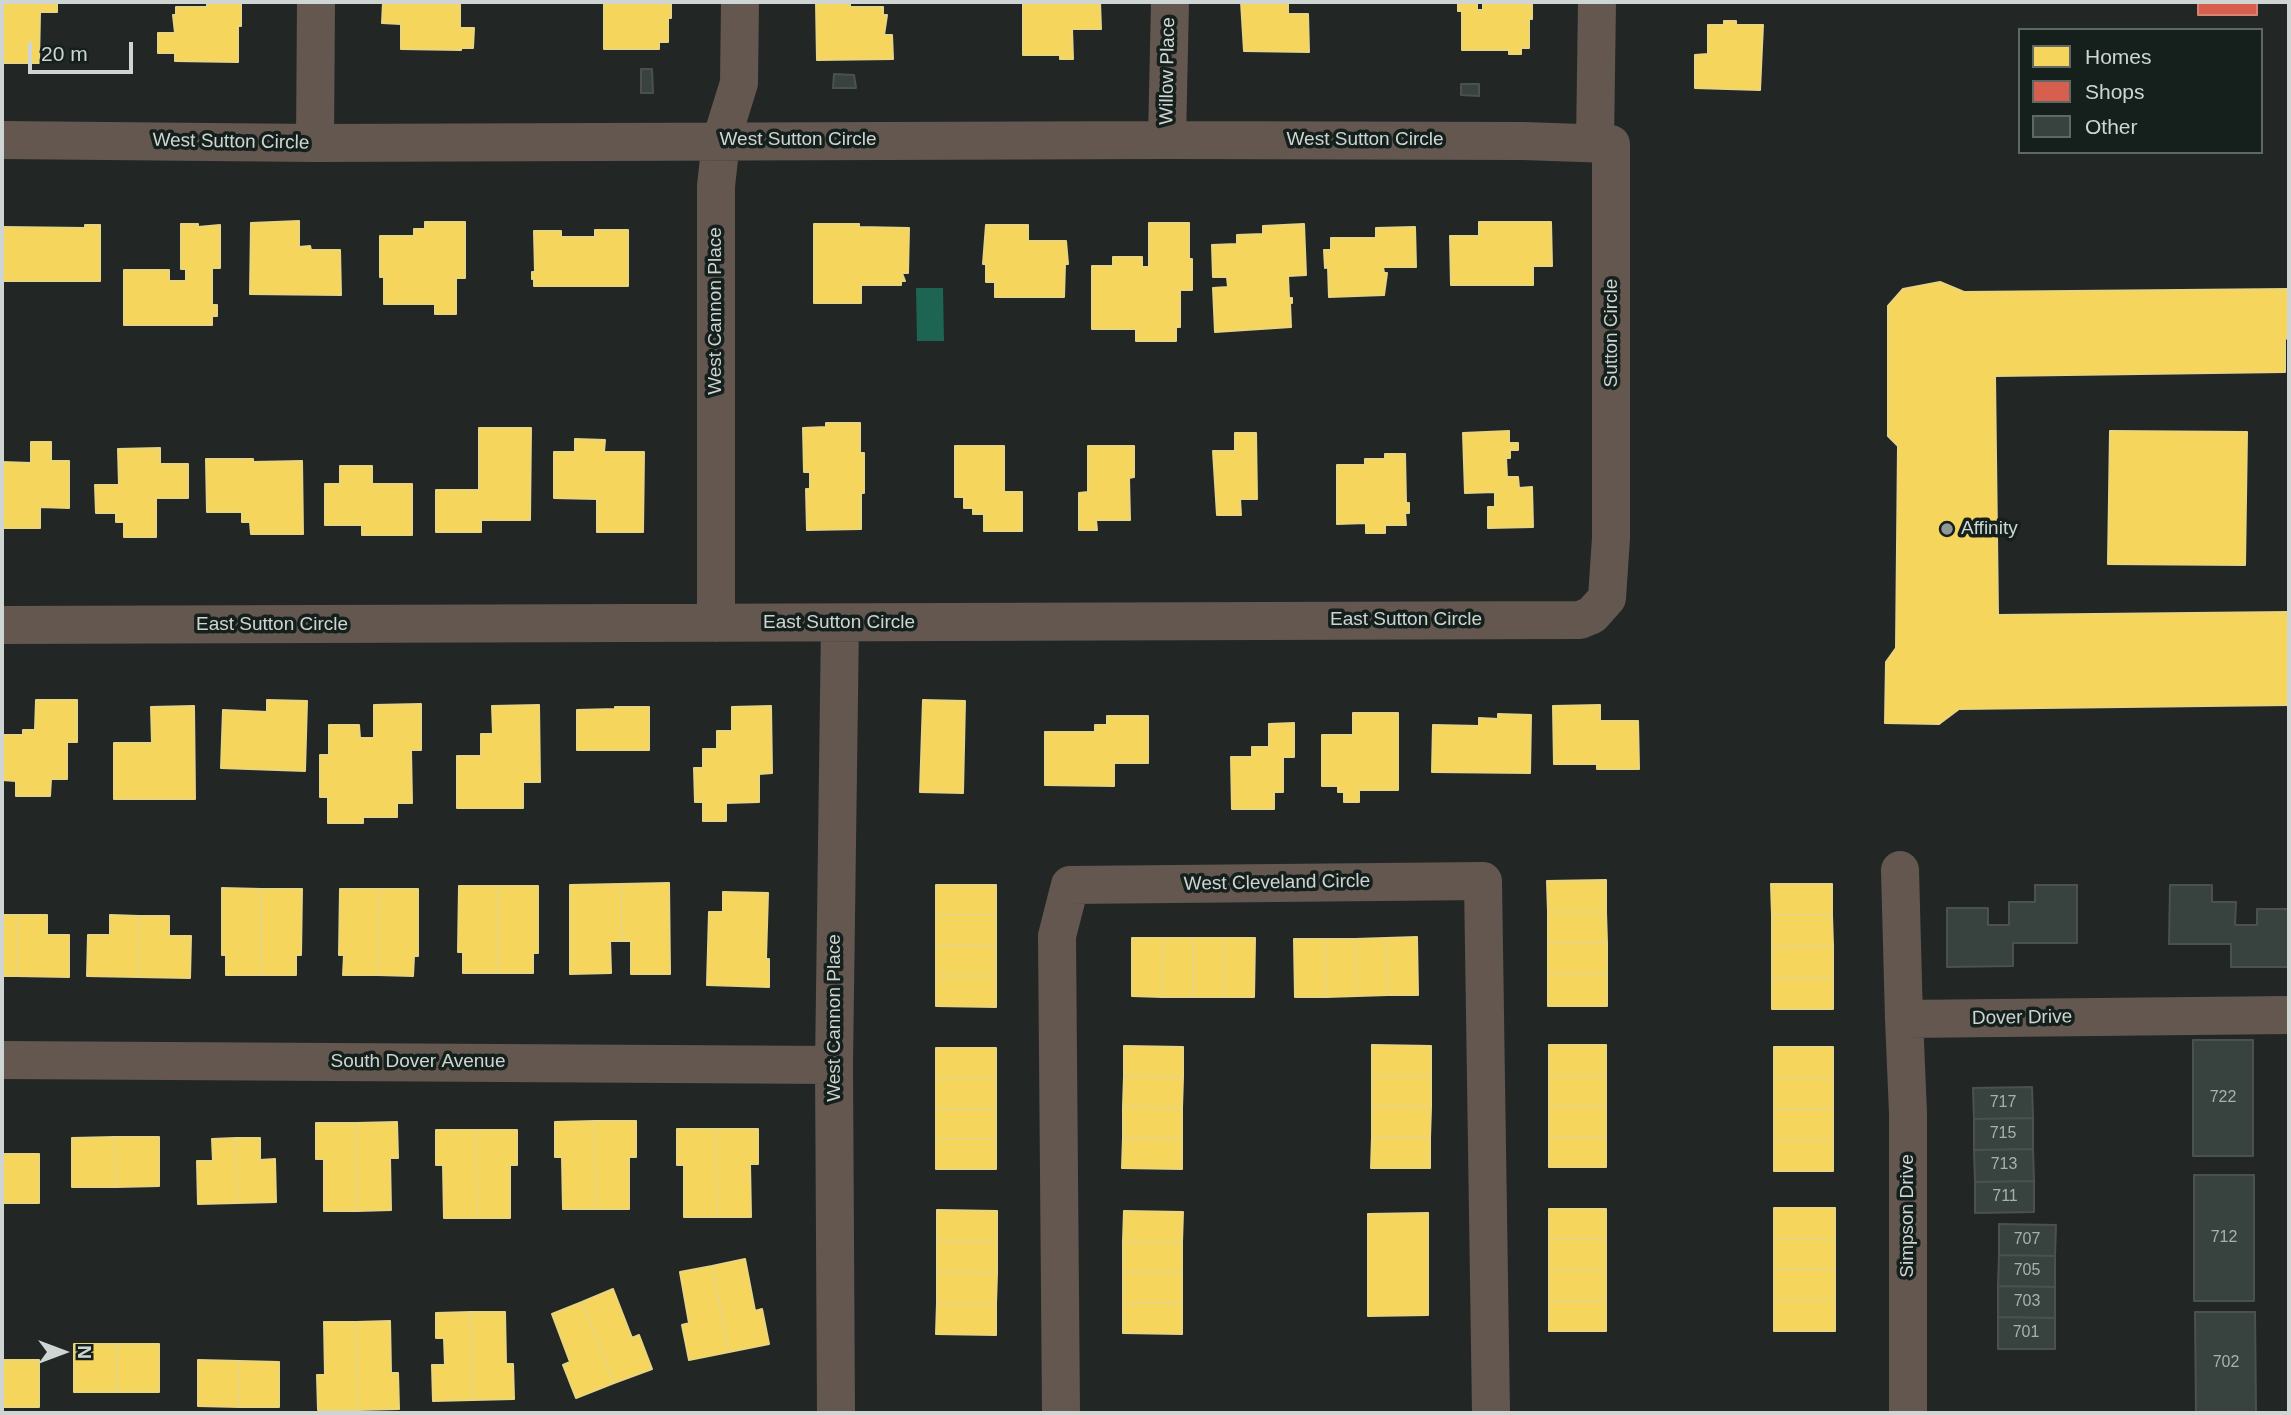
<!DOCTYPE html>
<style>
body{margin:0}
#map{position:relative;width:2291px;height:1415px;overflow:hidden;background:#222725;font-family:Arial,sans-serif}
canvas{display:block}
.frame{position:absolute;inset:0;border:4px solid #ced5d2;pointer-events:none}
.legend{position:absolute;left:2018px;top:28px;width:245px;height:126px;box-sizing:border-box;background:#15201c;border:2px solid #5f6865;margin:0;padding:9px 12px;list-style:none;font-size:21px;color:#ced5d2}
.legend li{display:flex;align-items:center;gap:14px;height:35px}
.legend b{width:35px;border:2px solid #5f6865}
.north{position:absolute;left:28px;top:1317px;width:70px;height:70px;-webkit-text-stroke:5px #15201c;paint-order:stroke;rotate:90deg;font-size:19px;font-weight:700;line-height:28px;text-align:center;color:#ced5d2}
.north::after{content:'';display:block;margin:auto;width:24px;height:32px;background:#ced5d2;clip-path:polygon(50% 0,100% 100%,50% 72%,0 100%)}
.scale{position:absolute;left:28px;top:42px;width:105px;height:32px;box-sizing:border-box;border:4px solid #ced5d2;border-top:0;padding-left:9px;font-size:21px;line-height:24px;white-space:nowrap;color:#ced5d2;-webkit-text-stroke:5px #15201c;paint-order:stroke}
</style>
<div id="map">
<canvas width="2291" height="1415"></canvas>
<div class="frame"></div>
<ul class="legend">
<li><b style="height:19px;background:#f6d55c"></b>Homes</li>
<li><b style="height:19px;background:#d6604d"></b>Shops</li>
<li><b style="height:19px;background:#384340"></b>Other</li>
</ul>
<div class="north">N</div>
<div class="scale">20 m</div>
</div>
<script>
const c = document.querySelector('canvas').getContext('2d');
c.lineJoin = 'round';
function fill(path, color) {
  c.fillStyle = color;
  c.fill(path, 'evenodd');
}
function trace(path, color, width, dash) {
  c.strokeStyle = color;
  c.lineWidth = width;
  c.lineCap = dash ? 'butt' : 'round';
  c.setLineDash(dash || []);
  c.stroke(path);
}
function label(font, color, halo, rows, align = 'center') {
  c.font = font + ' Arial,sans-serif';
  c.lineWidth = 7;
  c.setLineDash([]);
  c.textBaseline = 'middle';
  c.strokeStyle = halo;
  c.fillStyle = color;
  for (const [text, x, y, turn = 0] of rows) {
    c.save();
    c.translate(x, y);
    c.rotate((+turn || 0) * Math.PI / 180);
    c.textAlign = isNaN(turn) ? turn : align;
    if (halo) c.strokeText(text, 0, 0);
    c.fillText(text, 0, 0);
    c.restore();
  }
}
fill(new Path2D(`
 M916 288H943L944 341H917Z`), '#1d6452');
const homes = new Path2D(`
 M2 2H57V12H40L39 63H2Z
 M207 2H241V26H238V62L175 61V53H158V33H175L173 15H176V7H207Z
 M383 2H460V28H474L473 48H461V50L401 49V24L382 23Z
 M604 2H671V18H668V42H659V49H604Z
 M816 2H850V7H883V15H887L884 35H892L893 59 817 60Z
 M1023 2H1100L1101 29H1072L1073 59H1060V55H1023Z
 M1241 2H1288V14H1308L1309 52 1244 51Z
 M1458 2H1477V10H1483V2H1532V19H1529V48H1521V54H1509V50H1462V11H1458Z
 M1724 21H1736V25H1763L1760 90 1695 88V55L1708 54V25H1724Z
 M299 221V247L310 246 311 250H340L341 295 250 294 251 223Z
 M425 222H465V278H456V314H435V304H384V277H380V236H414V229H425Z
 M1479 222H1551L1552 266H1533V285H1451L1450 236H1479Z
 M1149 223H1189V259H1192V290H1180V327H1176V341H1136V329H1092V266H1113V257H1142V267H1149Z
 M181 224H198V227L220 225V268H212V305H217V316H212V325H124V270H169V281H186V269H181Z
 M814 224H859V227L909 228 908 273H902L905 281H901V285H861V303H814Z
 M1304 224 1306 275 1288 276 1289 298H1292V303H1290L1291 327 1215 332 1213 288 1228 287 1227 277H1213L1212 245 1237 244V235L1263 234V226Z
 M85 225H100V281H2V227L85 228Z
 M986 225H1028V241H1066L1068 264H1065L1064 297H995V282H986V264H983Z
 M1415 227 1416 267H1383L1384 273H1387L1384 295 1329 297 1328 267 1325 268 1324 250H1331V238H1376V228Z
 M595 230H628V286H534V279H532V272H535L534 231H561V237H595Z
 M1940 282 1964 292 2289 289V335L2285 340V372L1995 376 1998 615 2289 612V705L1959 709 1939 724 1885 723 1886 662 1896 648 1898 446 1888 436V306L1903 289Z
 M826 423H860V453H864V493H861V529L807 530 806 489H810V472H804L803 428 826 427Z
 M479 428H531L530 520H481V532H436V490H479Z
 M1509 431V443H1518V450H1510V458H1506L1507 477H1518L1519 488 1532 487 1533 527 1488 528V507H1495V492L1465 493 1463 433Z
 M2110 431 2247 432 2245 565 2108 564Z
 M1235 433H1256L1257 499H1240L1241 515H1217L1213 451H1235Z
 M575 439 605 440 604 452H644L643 532H597V499L554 498V452H575Z
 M31 442H51V461H69V508L40 507V528H2V462L31 463Z
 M955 446H1004V492H1022V531H984V514H973V508H964V497H955Z
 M1088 446H1134V477L1129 478 1130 520H1096L1097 530H1079V493L1088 492Z
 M160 448V464H188V498H156V537H124V522H116V513H96L95 485H119L118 449Z
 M1385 454H1405L1406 503H1409V513H1405L1406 525H1385V533H1366V523L1337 524V465H1365V459H1385Z
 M206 459H253V462L302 461 303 534H251L250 522H242V512H207Z
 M340 466H372V484H412V535H362V525H325V484H340Z
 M36 700H77V742H67V779H51L50 796H16V781L2 780V735H23V730H35Z
 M267 700 307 701 305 771 221 768 223 710 267 712Z
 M923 700 965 701 963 793 920 792Z
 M421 704V750H411L412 803H397V817H363V823H328V797H320V755H329V725H359L360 738H374V705Z
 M539 705 540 782H523V808H457V756H481V734H493L492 706Z
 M1600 705V721H1638L1639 769H1597V764H1554L1553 706Z
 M194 706 195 799H114V743H152L151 707Z
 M771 706 772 773 759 774V802L726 803V821H703V802H695L694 768H703V749H717V731H732V707Z
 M615 707H649V750H577V710L615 709Z
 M1353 713H1398V790H1359V802H1344V792H1338V786H1322V735H1353Z
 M1498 714 1531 715 1530 773 1432 772 1433 725 1479 726V718L1498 719Z
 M1107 716H1148V763H1114V786L1045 785V732H1095V725H1107Z
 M1294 723V757H1283V792H1274V809H1232L1231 757H1252V747H1269V724Z
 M1606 880V912H1548L1547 881Z
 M669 883 670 974H631V941H621V884Z
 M621 884V941H610L611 973 570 974V885Z
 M1771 884H1832V915H1772Z
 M936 885H996V915H936Z
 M459 886H498V973H463V952H458Z
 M498 886H538V953H533V973H498Z
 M222 888 261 889V975H226V955H222Z
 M261 889H302L301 955H296V975H261Z
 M340 889H379L378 975H343L344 955H339Z
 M379 889H418V956H414L413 976 378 975Z
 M723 892 768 893 766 959H769V987L707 985 709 912H723Z
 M1548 912H1606L1607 943H1548Z
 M2 915H18L17 976H2Z
 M18 915H47V935H69V977L17 976Z
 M110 915 139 916 138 977 87 976 88 935H110Z
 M936 915H996V946L936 945Z
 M1772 915H1832L1833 946 1772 947Z
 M139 916H169V936H191L190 978 138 977Z
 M1417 937 1418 995H1388L1386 938Z
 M1132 938H1163L1162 997 1132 996Z
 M1163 938H1193V997H1162Z
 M1193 938H1224V997H1193Z
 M1224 938H1255L1254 997H1224Z
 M1386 938 1388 995 1357 996 1355 939Z
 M1294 939H1325L1326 997H1295Z
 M1325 939H1355L1357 996 1326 997Z
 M1548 943H1607V974H1548Z
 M936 945 996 946V976H936Z
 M1833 946V978H1772V947Z
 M1548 974H1607V1006H1548Z
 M936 976H996V1007L936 1006Z
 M1772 978H1833V1009H1772Z
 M1372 1045 1431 1046V1076H1372Z
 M1549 1045H1606V1076H1549Z
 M1124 1046 1183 1047V1077L1124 1076Z
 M1774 1047H1833V1078H1774Z
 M936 1048H996V1078H936Z
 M1124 1076 1183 1077 1182 1108 1123 1107Z
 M1372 1076H1431V1107L1372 1106Z
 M1549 1076H1606V1106H1549Z
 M936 1078H996V1109H936Z
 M1774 1078H1833V1109H1774Z
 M1372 1106 1431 1107 1430 1138 1372 1137Z
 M1549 1106H1606V1137H1549Z
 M1123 1107 1182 1108V1139L1123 1138Z
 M936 1109H996V1139H936Z
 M1774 1109H1833V1140H1774Z
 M595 1121H636V1157H629V1209H596Z
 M595 1121 596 1209H563L562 1157H555V1122Z
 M397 1122 398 1158H390L391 1210 357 1211 356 1123Z
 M316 1123H356L357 1211H324V1159H316Z
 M677 1129H716L717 1217H684V1165H677Z
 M716 1129H758V1164H750L751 1217H717Z
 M436 1130H476L477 1218H444L443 1165H436Z
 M476 1130H517V1165H510V1218H477Z
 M115 1137H159V1186L116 1187Z
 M115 1137 116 1187H72V1138Z
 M1372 1137 1430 1138V1168H1371Z
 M1549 1137H1606V1167H1549Z
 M236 1138 237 1203 198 1204 197 1161H213L212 1139Z
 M236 1138H260V1160L275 1159 276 1202 237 1203Z
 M1123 1138 1182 1139V1169L1122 1168Z
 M936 1139H996V1169H936Z
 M1774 1140H1833V1171H1774Z
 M2 1154H39V1203H2Z
 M1774 1208H1835V1239H1774Z
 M1549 1209H1606V1239H1549Z
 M937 1210 997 1211V1242L937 1241Z
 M1124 1211 1183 1212 1182 1242H1123Z
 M1428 1213V1315L1368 1316V1214Z
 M1549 1239H1606V1270H1549Z
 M1774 1239H1835V1269H1774Z
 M937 1241 997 1242V1273L937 1272Z
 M1123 1242H1182V1273L1123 1272Z
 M745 1259 755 1311 762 1309 769 1344 729 1352 712 1266Z
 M712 1266 729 1352 689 1360 682 1325 689 1323 680 1272Z
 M1774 1269H1835V1300H1774Z
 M1549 1270H1606V1301H1549Z
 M937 1272 997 1273 996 1304 937 1303Z
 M1123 1272 1182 1273V1303H1123Z
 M613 1289 632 1338 639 1335 652 1369 614 1383 582 1302Z
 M1774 1300H1835V1331H1774Z
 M1549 1301H1606V1331H1549Z
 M582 1302 614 1383 576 1398 563 1365 570 1362 552 1314Z
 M937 1303 996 1304V1335L936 1334Z
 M1123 1303H1182V1334L1123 1333Z
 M471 1312H505L506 1364H513L514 1399 473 1400Z
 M471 1312 473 1400 433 1401 432 1365H445L444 1338H436V1313Z
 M390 1321 391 1373H398L399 1409 358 1410 356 1322Z
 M324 1322H356L358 1410H318L317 1375H325Z
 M74 1344H117V1392H74Z
 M117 1344H159V1392H117Z
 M2 1360H39V1407H2Z
 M198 1360 239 1361V1407L198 1406Z
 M239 1361 279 1362V1407H239Z`);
fill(homes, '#f6d55c');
trace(homes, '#ead57f', 2);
const shops = new Path2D(`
 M2198 2H2257V15H2198Z`);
fill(shops, '#d6604d');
trace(shops, '#d48375', 2);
const building = new Path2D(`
 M641 69H652L653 93H641Z
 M834 74 854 75 856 88H833Z
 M1461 84H1479V96L1461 95Z
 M2035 885H2077V943H2013V966L1947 967V908H1988V925H2009V902H2035Z
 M2170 885H2212V902H2236L2235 925H2257V909H2289V967H2231V944H2169Z
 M2193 1040H2253V1156H2193Z
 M2032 1087 2033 1118 1974 1119 1973 1088Z
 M2033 1118V1149L1974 1150V1119Z
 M2033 1149 2034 1181 1975 1182 1974 1150Z
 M2194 1175H2254V1301H2194Z
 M2034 1181V1212L1975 1213V1182Z
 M1999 1224 2056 1225 2055 1256 1999 1255Z
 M1999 1255 2055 1256V1287L1998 1286Z
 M1998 1286 2055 1287V1318L1998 1317Z
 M2195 1312H2255L2256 1413H2196Z
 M1998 1317 2055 1318V1349H1998Z`);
fill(building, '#384340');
trace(building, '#4c504f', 2);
trace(new Path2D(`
 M2 140 315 143 1167 140 1523 141 1611 144V538L1607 598 1592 615 1580 620 2 625
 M1167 140 1170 2
 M315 143 316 2
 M1595 143 1597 2
 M716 623V186L721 141 739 83 740 2
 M1900 870 1904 1019 2289 1015
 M1904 1019 1908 1113V1413
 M2 1060 834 1065
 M836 1413 834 1065 840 623
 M1061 1413 1057 936 1070 885 1483 881 1491 1413`), '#635750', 38);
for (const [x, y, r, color] of [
 [1947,529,7,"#929895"]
]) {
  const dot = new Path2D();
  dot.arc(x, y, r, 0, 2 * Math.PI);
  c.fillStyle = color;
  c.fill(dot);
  trace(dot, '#15201c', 2.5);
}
label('16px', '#a8b0ae', null, [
 ["722",2223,1098],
 ["717",2003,1103],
 ["715",2003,1134],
 ["713",2004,1165],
 ["711",2005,1197],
 ["712",2224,1238],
 ["707",2027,1240],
 ["705",2027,1271],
 ["703",2027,1302],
 ["701",2026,1333],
 ["702",2226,1363]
]);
label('19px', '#ced5d2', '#15201c', [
 ["Willow Place",1168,71,-89],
 ["West Sutton Circle",798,140],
 ["West Sutton Circle",1365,140],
 ["West Sutton Circle",231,142,1],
 ["West Cannon Place",716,311,-90],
 ["Sutton Circle",1612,333,-90],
 ["East Sutton Circle",1406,620],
 ["East Sutton Circle",839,623],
 ["East Sutton Circle",272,625],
 ["West Cleveland Circle",1277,883,-1],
 ["West Cannon Place",835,1018,-90],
 ["Dover Drive",2022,1018,-1],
 ["South Dover Avenue",418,1062],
 ["Simpson Drive",1908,1216,-90]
]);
label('19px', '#ced5d2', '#15201c', [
 ["Affinity",1961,529]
], 'left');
</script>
